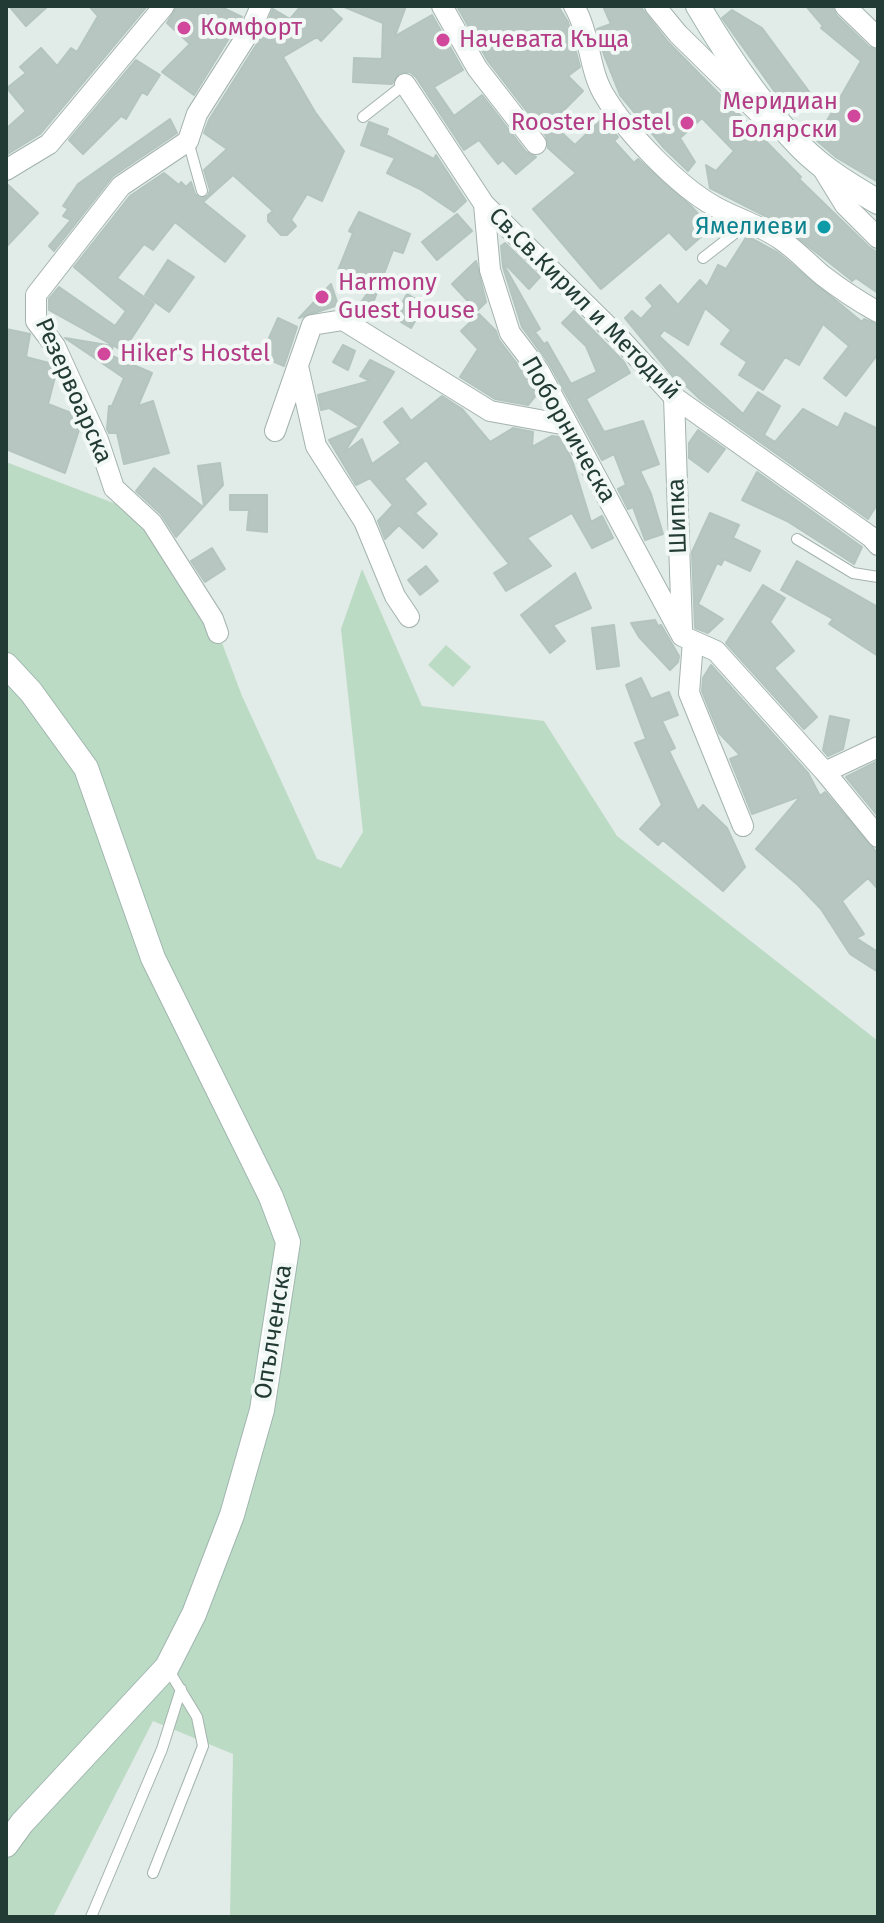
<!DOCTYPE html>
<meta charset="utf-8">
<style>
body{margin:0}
#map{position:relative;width:884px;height:1923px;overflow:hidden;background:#e1ebe7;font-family:"Fira Sans",sans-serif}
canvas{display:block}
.frame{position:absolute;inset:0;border:8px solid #223b34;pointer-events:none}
</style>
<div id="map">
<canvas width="884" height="1923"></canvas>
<div class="frame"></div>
</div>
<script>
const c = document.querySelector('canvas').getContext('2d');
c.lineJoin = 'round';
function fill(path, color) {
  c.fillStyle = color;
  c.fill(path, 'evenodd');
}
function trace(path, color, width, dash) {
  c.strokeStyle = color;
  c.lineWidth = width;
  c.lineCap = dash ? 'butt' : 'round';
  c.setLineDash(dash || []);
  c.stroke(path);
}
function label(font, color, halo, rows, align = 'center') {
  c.font = font + ' "Fira Sans",sans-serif';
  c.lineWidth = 8;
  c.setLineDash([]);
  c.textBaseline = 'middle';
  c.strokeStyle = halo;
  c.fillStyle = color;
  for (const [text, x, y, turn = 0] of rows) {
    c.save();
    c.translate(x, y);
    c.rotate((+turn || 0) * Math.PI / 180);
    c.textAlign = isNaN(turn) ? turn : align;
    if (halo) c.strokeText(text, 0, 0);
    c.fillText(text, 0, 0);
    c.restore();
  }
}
fill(new Path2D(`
 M6 462 124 507 152 523 213 619 242 696 317 859 341 868 363 832 341 629 362 569 422 706 544 721 617 836 878 1041V1917H230L233 1754 153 1721 53 1917H6Z
 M446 645 471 667 453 687 428 665Z`), '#bbdbc4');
const building = new Path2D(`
 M9 6H48L26 26Z
 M89 6H147L40 134 6 155V129L26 111 7 88 26 73 20 67 41 48 57 66 71 48 77 52 98 16Z
 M177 6H219L242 17 194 95 162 72 190 44 167 23Z
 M301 6H328L342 19 321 41 317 37 283 57 315 112 344 151 322 201 307 194 291 220 296 226 287 235H281L268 221V215L273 211 233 175 203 202 245 236 225 262 175 222 153 250 144 244 117 278 154 304 123 351 49 310V299L59 287 115 326 126 311 74 267 130 196 164 173 179 185 181 182 186 187 191 182 195 194 199 198 208 196 210 190 204 170 227 149 204 133 209 120 262 36 273 9 290 19Z
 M342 6H406L395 36 432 15 463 70 434 87 454 116 482 95 526 152 536 157 516 174 503 160 498 164 479 140 464 150 416 77 410 72 399 73 392 84 353 82 354 58 382 59 383 23Z
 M457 6H558L568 22 580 67 568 76 583 91 551 123 575 145 603 118 618 137 614 141 634 163 638 159 691 206 711 228 686 250 669 232 601 289 533 209 576 173 548 148 546 136 488 61Z
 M603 6H640L668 42 801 177 799 179 869 247 878 253V293L856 278 852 281 850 279 779 223 710 188 706 165 716 171 734 151 702 118 680 138 695 162 688 171 664 148 620 95 604 55 597 29 611 24Z
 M806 6H832L836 15 869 47 878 51V182L837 158 816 140 861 61 821 28 823 26Z
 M732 10 762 28 813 97 790 113 722 18Z
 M136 60 160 75 147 95 142 92 126 119 121 116 83 154 69 140Z
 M170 119 177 133 113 176 54 251 49 246 71 220 63 216 68 209 63 206 78 184Z
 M369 122 388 129 386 135 434 159 436 155 466 201 454 212 420 189 387 173 395 158 361 145Z
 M6 183 38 213 6 247Z
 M359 212 410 234 403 253 393 250 367 319 354 312 372 287 337 273 353 233 349 231Z
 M457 214 472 231 437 260 422 242Z
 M747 236 778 253 862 322 864 319 878 325V354L846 396 824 378 849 346 823 324 799 365 785 357 763 390 739 375 747 362 721 344 731 330 705 308 688 345 664 330 659 336 743 414 758 392 780 406 764 435 775 442 803 409 838 428 845 413 878 429V503L868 519 701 400 683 383 679 384 625 318 632 311 641 319 653 306 646 298 660 285 678 305 700 280 707 287 718 265 726 269Z
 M505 243 540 277 529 289 507 266 505 267 540 329 535 332 544 344 547 342 571 384 597 372 586 346 562 323 574 311 624 362 630 373 586 399 604 432 643 421 659 464 640 471 651 494 663 534 645 540 633 507 628 509 618 489 626 485 614 454 602 460 550 365 522 327 503 267 501 246Z
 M168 260 194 277 169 312 145 295Z
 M476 261 486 302 477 311 452 284Z
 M331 284 338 305 299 318Z
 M407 294 425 304 411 328 394 318Z
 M479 314 496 331 499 340 528 378 537 394 528 405 495 399 460 377 478 349 461 331Z
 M278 318 297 327 284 366 261 356Z
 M6 329 30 334 26 357 49 363 55 377 48 404 71 413 79 430 65 473 6 449Z
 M65 338 113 346 110 355 152 373 138 406 153 401 169 453 124 464 117 433H109L107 429 109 406H112L124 378Z
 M343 345 355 351 348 370 333 362Z
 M370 360 394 372 360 427 329 408 321 410 318 395 370 381 360 376Z
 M442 396 462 409 490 442 513 428 533 432 532 447 552 436 560 437 572 460 591 522 602 516 613 538 592 548 572 513 527 538 551 566 506 591 494 573 509 564 426 460 404 479 426 504 415 513 437 534 423 548 399 525 385 539 378 521 393 505 370 478 356 485 329 440 360 427 344 453 362 439 372 464 401 443 384 422 402 408 411 421Z
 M698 430 725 449 708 472 689 458V443Z
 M220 463 223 485 204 506 198 466Z
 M154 468 203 507 176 537 161 514 136 491Z
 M757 472 862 547 854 564 787 521 742 500Z
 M230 495H267V532L247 530 249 510H230Z
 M710 513 739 525 733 538 760 551 750 571 724 559 721 565 717 563 698 604 723 619 708 633 695 628 692 552Z
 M212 548 225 569 205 582 191 561Z
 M797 561 878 607V656L829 624 833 619 781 590Z
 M426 566 438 581 420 595 408 580Z
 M575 573 591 608 553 625 565 641 550 653 521 615Z
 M763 585 785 598 770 622 794 651 774 668 817 717 804 729 726 643Z
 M655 620 658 626 661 625 679 656 678 662 670 670 639 637 631 623Z
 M614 625 619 666 597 669 592 628Z
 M711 665 808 773 820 796 825 792 878 854V889L868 878 842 901 864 934 856 938 878 952V972L850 954 821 909 798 885 756 849 801 796 752 814 730 759 740 755 719 733 702 691 703 678Z
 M641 678 651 699 669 692 678 715 662 721 675 748 669 751 698 811 703 805 727 828 745 867 723 891 663 840 658 845 640 829 662 805 635 743 646 739 626 685Z
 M830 716 849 720 843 749 828 756 823 750Z
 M878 761V816L846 777Z`);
fill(building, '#b7c6c0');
trace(building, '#b4c4be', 2);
const lane = new Path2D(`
 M363 117 405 84
 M188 141 202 191
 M703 258 748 223
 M797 539 853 573 878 577
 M153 1873 203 1746 197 1717 168 1669
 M91 1917 162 1749 181 1689`);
const street = new Path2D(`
 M442 6 477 68 536 144
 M574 6C591 35 588 71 606 98 627 133 678 186 714 206 735 218 760 225 780 239 795 249 808 263 822 275 840 289 858 301 878 312
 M655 6 678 34 766 120
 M845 6 878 38
 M405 84 484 204 617 335 674 397 871 537 878 545
 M821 166 845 205 878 238
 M6 170 49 144 164 6
 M484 204 490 270 510 333 539 371 682 636 716 651 825 772 878 837
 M298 366 316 446 364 521 395 596 409 617
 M674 397 682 629
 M275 431 312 325 343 320 490 411 567 425
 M218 633 213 619 152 523 114 488 98 440 55 346 36 321V295L121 186 188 141 197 114 251 29 261 6
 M693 641 689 693 743 826
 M825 772 878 747`);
const secondary = new Path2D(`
 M698 6C727 55 761 107 802 148 824 170 851 186 878 202
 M6 665 31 692 86 768 153 958 271 1197 288 1242 262 1410 232 1515 194 1614 167 1667 22 1823 6 1845`);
trace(lane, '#a4b3ae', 12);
trace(street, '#a4b3ae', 22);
trace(secondary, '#a0b6af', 26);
trace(lane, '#fff', 10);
trace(street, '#fff', 20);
trace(secondary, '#fff', 24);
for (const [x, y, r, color] of [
 [184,28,8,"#d1479c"],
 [443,40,8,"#d1479c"],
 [854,116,8,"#d1479c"],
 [687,123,8,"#d1479c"],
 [824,227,8,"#0f9aa8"],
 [322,297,8,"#d1479c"],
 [104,354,8,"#d1479c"]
]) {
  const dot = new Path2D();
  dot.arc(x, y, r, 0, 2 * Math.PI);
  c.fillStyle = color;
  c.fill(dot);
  trace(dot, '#f2f8f5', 3);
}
label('24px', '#b23c85', '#f2f8f5', [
 ["Комфорт",200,28],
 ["Начевата Къща",459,40],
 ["Меридиан",838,102,"right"],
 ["Болярски",838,130,"right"],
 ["Rooster Hostel",671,123,"right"],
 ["Harmony",338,283],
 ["Guest House",338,311],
 ["Hiker's Hostel",120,354]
], 'left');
label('24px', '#0d838f', '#f2f8f5', [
 ["Ямелиеви",808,227]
], 'right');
label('24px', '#223b34', '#f2f8f5', [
 ["Св.Св.Кирил и Методий",584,304,45],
 ["Резервоарска",73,391,66],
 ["Поборническа",568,430,60],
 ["Шипка",678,516,-92],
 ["Опълченска",274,1332,-81]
]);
</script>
